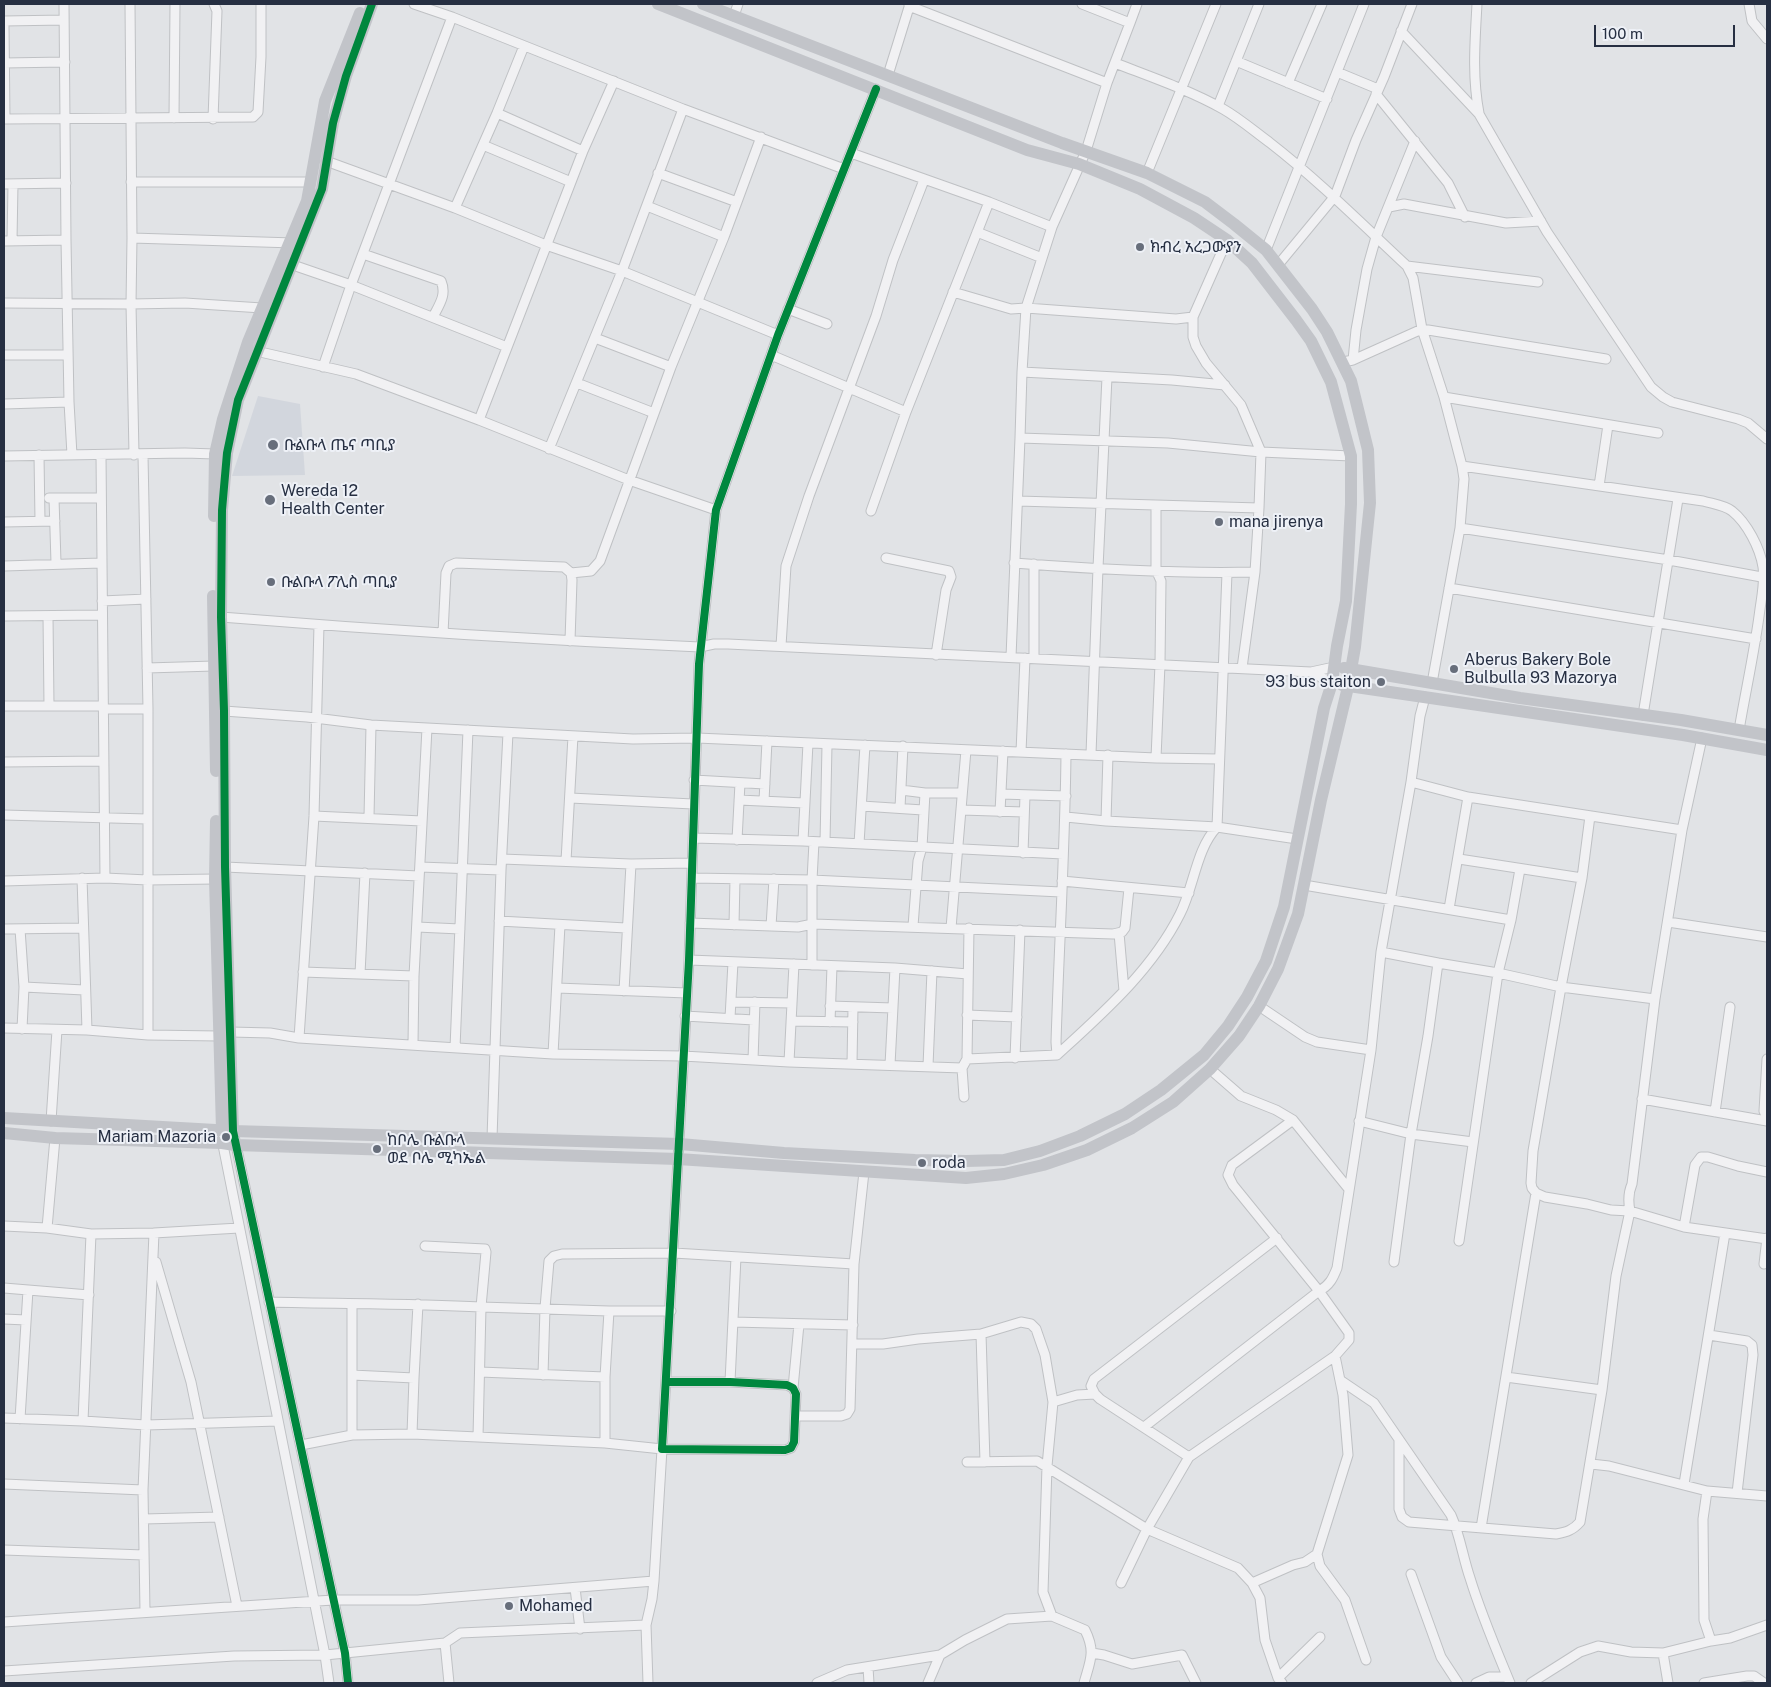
<!DOCTYPE html>
<meta charset="utf-8">
<style>
body{margin:0}
#map{position:relative;width:1771px;height:1687px;overflow:hidden;background:#e1e3e6;font-family:"Public Sans",sans-serif}
canvas{display:block}
.frame{position:absolute;inset:0;border:5px solid #262f42;pointer-events:none}
.scale{position:absolute;left:1594px;top:25px;width:141px;height:22px;box-sizing:border-box;border:2px solid #262f42;border-top:0;padding-left:6px;font-size:15px;line-height:18px;white-space:nowrap;color:#262f42;-webkit-text-stroke:4px #eef1f7;paint-order:stroke}
</style>
<div id="map">
<canvas width="1771" height="1687"></canvas>
<div class="frame"></div>
<div class="scale">100 m</div>
</div>
<script>
const c = document.querySelector('canvas').getContext('2d');
c.lineJoin = 'round';
function fill(path, color) {
  c.fillStyle = color;
  c.fill(path, 'evenodd');
}
function trace(path, color, width, dash) {
  c.strokeStyle = color;
  c.lineWidth = width;
  c.lineCap = dash ? 'butt' : 'round';
  c.setLineDash(dash || []);
  c.stroke(path);
}
function label(font, color, halo, rows, align = 'center') {
  c.font = font + ' "Public Sans","Noto Sans Ethiopic",sans-serif';
  c.lineWidth = 4;
  c.setLineDash([]);
  c.textBaseline = 'middle';
  c.strokeStyle = halo;
  c.fillStyle = color;
  for (const [text, x, y, turn = 0] of rows) {
    c.save();
    c.translate(x, y);
    c.rotate((+turn || 0) * Math.PI / 180);
    c.textAlign = isNaN(turn) ? turn : align;
    if (halo) c.strokeText(text, 0, 0);
    c.fillText(text, 0, 0);
    c.restore();
  }
}
fill(new Path2D(`
 M258 396 300 404 305 475 232 476Z`), '#d2d6dd');
const street = new Path2D(`
 M64 4 66 240 69 402 72 455
 M130 4 132 238 131 304 134 455
 M414 4 452 17 683 109 844 169
 M1477 4C1475 41 1472 77 1479 113
 M1749 4 1752 21 1767 39
 M909 6 1107 83
 M734 16 738 4
 M4 21 64 20
 M1130 23 1137 4
 M4 25 5 119
 M1401 31 1479 114 1547 232 1651 387 1663 397 1672 402 1738 419 1748 423 1767 439
 M1236 61 1327 99
 M4 63 65 62
 M1115 63C1151 77 1189 90 1223 109 1239 118 1254 131 1269 142 1318 180 1362 224 1407 266L1413 278 1422 329 1444 397 1462 466 1464 479 1460 528 1432 683
 M1337 72 1378 89
 M888 75 910 4
 M1288 83 1322 4
 M1376 94 1448 183 1465 217
 M1218 106 1259 4
 M497 113 583 151
 M174 118 175 4
 M4 119 253 117 258 112 261 57V4
 M213 119 217 11 214 4
 M483 145 571 182
 M851 153 989 202 1052 227
 M326 161 455 208 546 245 622 271 778 335
 M658 173 737 202
 M1147 173 1216 4
 M131 182H310
 M4 184 66 183
 M647 206 724 237
 M1389 207 1404 204 1506 223 1541 221
 M455 208 497 113 524 46
 M977 232 1042 258
 M132 238 294 243
 M4 241 66 240
 M12 241 13 184
 M1266 250 1364 4
 M363 254 441 281C447 295 439 305 433 317
 M290 264 351 285 507 347
 M1278 265 1335 196 1356 140 1384 77 1412 4
 M1407 266 1538 282
 M953 292 1011 309 1026 308 1052 227 1086 151 1107 83 1130 23 1082 4
 M4 303 131 304 185 303 262 308
 M788 309 827 324
 M595 338 671 367
 M256 351 356 374 479 420 629 480 716 510
 M4 355H68
 M771 355 906 412
 M1353 360 1356 330 1367 269 1376 237 1415 141
 M1343 362 1353 360 1422 329 1606 359
 M323 367 351 285 452 17
 M1022 372 1026 308 1176 319 1193 317
 M577 383 654 413
 M1225 385 1172 380 1022 372 1020 438 1168 443 1261 452 1351 456
 M1444 397 1658 433
 M4 404 69 402
 M479 420 583 151 614 81
 M549 449 622 271 683 109
 M39 455 40 521
 M101 455 105 878
 M143 455 148 709V1035
 M4 456 185 453 215 454
 M1462 466 1703 501C1713 504 1724 505 1732 511 1747 523 1760 548 1763 567 1765 581 1762 595 1760 609 1755 649 1746 689 1739 730
 M1599 486 1608 425
 M49 498H101
 M54 498 56 563
 M1018 501 1259 508 1261 452 1241 405 1206 363 1196 346 1193 337V317L1227 240
 M1156 506V570L1161 581 1160 664 1156 758 1219 759
 M871 511 906 412 989 202
 M4 522 55 521
 M1460 528 1669 560 1767 578
 M886 558 949 571 951 577 946 590 936 655
 M1014 563C1092 569 1177 574 1255 572
 M1034 564V658
 M4 566 101 563
 M571 573 591 571 600 561 671 367 724 237 761 137
 M1449 588 1756 639
 M102 601 146 599
 M4 616 102 615
 M48 616 49 706
 M221 617C381 630 540 640 700 647L714 644H728L1311 672 1334 667
 M443 633 446 573 449 566 456 563 564 567 571 573 572 580 570 641
 M781 646 786 566 809 496 876 316 893 260 924 180
 M1011 657 1020 438
 M147 668 214 666
 M1242 668 1255 572 1259 508
 M1311 672 1332 683
 M4 706H103
 M103 709H148
 M224 711 307 717 371 725 633 739 697 738 1156 758
 M1643 715 1678 499
 M1021 752 1025 658
 M1091 754 1098 568 1107 377
 M4 762 103 761
 M694 780 765 784
 M1411 782 1468 797 1682 830
 M901 790 925 793H962
 M1001 794 1066 796
 M570 798 693 804
 M739 800 804 803
 M764 801 767 741
 M862 806 923 810
 M900 808 903 746
 M962 810 1024 812
 M1000 812 1003 751
 M4 815 147 819
 M314 816 422 821
 M1590 816 1582 878 1561 987 1533 1151 1531 1183 1532 1188 1536 1193 1545 1197 1587 1204 1611 1210 1630 1211 1684 1227 1767 1239
 M369 817 371 725
 M1066 817 1106 821 1217 827 1297 839
 M1106 821 1108 755
 M693 838 803 841 1063 854
 M737 840 740 783
 M803 841 808 743
 M825 842 827 745
 M859 844 865 745
 M1023 853 1025 795
 M502 859 631 864 692 863
 M1459 859 1582 878
 M566 861 573 736
 M225 867 419 876
 M420 867 501 870
 M82 878 87 1030
 M692 878 812 880 1061 892
 M4 881 105 878 148 880 215 879
 M1062 881 1189 893
 M1304 885 1511 920 1498 973 1459 1241
 M1449 909 1468 797
 M1511 920 1520 869
 M499 921 626 928
 M1668 922 1767 937
 M690 923 798 927 813 924 1113 934 1122 932 1125 928 1129 888
 M734 925 735 879
 M771 926 774 879
 M913 926 918 861 922 847 925 793
 M417 927 460 929
 M951 928 966 750
 M4 929 83 928
 M20 929 24 987 22 1029
 M1119 933 1124 991
 M1381 952 1438 963
 M689 960 895 968 968 974
 M812 965V880L814 842
 M303 972 414 976
 M360 974 365 873
 M24 987 84 990
 M557 988 687 993
 M624 991 631 864
 M731 1002 792 1003
 M830 1006 893 1008
 M1259 1006 1305 1037 1317 1042 1371 1050
 M967 1015 1017 1017
 M685 1016 754 1020
 M730 1018 733 962
 M791 1021 853 1022
 M830 1022 832 966
 M4 1028 87 1030 148 1035 219 1036
 M231 1032 270 1033 299 1038 553 1054 683 1056 789 1062 962 1068
 M299 1038 314 816 319 625
 M413 1044 414 976 427 728
 M455 1048 468 730
 M553 1054 560 925
 M1057 1055 1056 1042C1059 946 1065 850 1066 754
 M1015 1058 1020 930
 M967 1059 1057 1055C1103 1013 1152 970 1180 914 1194 887 1196 849 1217 827L1227 573
 M1767 1059 1764 1111 1767 1118
 M753 1060 755 1002
 M789 1062 794 964
 M852 1064 853 1007
 M890 1065 895 968
 M928 1066 932 971
 M1210 1069 1241 1096 1276 1110 1293 1120 1348 1188
 M964 1097 962 1068 967 1059 969 928
 M1642 1099 1767 1121
 M1715 1112 1730 1007
 M51 1121 57 1030
 M1359 1121 1411 1134 1428 1036 1438 963 1498 973 1561 987 1655 999
 M233 1131 345 1653 348 1683
 M492 1138 501 870 508 733
 M222 1140 325 1655 329 1683
 M4 1226 47 1228
 M1684 1227 1695 1165 1701 1157H1708L1738 1166 1767 1172
 M154 1233 239 1228
 M425 1246 485 1249 486 1252 481 1307 609 1311H671
 M156 1262 191 1382 237 1606
 M1394 1262 1411 1134 1473 1142
 M1764 1264 1767 1238
 M4 1288 89 1295
 M269 1302C339 1304 410 1303 481 1307L478 1437 605 1443 662 1449 654 1581 652 1599 646 1625 648 1683
 M4 1319 26 1320
 M733 1322 853 1325
 M981 1334 985 1462
 M1709 1335 1747 1341 1752 1345 1753 1355 1737 1493
 M852 1344H883L918 1339 981 1334 1021 1322 1031 1324 1036 1329 1045 1355 1053 1402 1047 1466 1043 1592 1052 1616
 M1335 1356 1343 1395 1348 1455 1317 1554 1320 1566 1345 1600 1366 1660
 M480 1372 605 1377V1443
 M352 1375 414 1378 412 1434
 M543 1375 545 1308 549 1261 554 1256 562 1254 674 1253 854 1264
 M605 1377 609 1311
 M1506 1377 1602 1390
 M414 1378 418 1304
 M1340 1380 1374 1403 1451 1515C1460 1535 1463 1558 1470 1578 1481 1614 1496 1649 1510 1683
 M667 1382H730L787 1385 793 1388 796 1394 794 1442 791 1448 785 1450 662 1449 689 960 699 664 716 510 778 335 876 89
 M730 1382 736 1257
 M793 1388 799 1324
 M1053 1402 1077 1395 1095 1394
 M795 1416H841L847 1414 850 1409 854 1264 864 1172
 M4 1418 83 1421 91 1234
 M20 1419 28 1290
 M83 1421 146 1425 278 1421
 M1144 1427 1319 1291C1330 1285 1333 1278 1337 1268L1371 1050 1381 952 1411 782 1420 716 1425 697
 M352 1435V1304
 M1399 1441V1509L1402 1517 1409 1522 1556 1534C1567 1532 1573 1530 1580 1522L1602 1390 1616 1276 1630 1211C1628 1201 1628 1193 1632 1184L1655 999 1682 830 1702 738
 M301 1445 352 1435 412 1434 478 1437
 M1189 1457 1100 1399 1095 1394 1091 1386 1094 1379 1277 1238
 M967 1462 1037 1461 1147 1529 1238 1568 1252 1583 1260 1598 1265 1640 1278 1678 1282 1683
 M1591 1464 1609 1466 1707 1491 1703 1519 1704 1620 1711 1641
 M4 1484 143 1490 154 1233 91 1234 47 1228 55 1138
 M1684 1484 1725 1233
 M143 1490 145 1612
 M1707 1491 1767 1496
 M144 1519 219 1517
 M1481 1528 1536 1193
 M4 1550 144 1555
 M1411 1574 1441 1657 1458 1683
 M1121 1583 1147 1529 1189 1457 1335 1356 1349 1340V1333L1319 1291 1233 1185 1228 1175 1232 1165 1293 1120
 M1252 1583 1293 1565 1305 1562 1317 1554
 M575 1588 580 1629
 M4 1622 333 1600H418L654 1581
 M445 1643 449 1683
 M1092 1653 1104 1655 1132 1664 1182 1655 1196 1683
 M1663 1653 1668 1683
 M868 1667 869 1683
 M4 1671 234 1656 325 1655 445 1643 460 1633 646 1625
 M1278 1678 1320 1637
 M817 1683 847 1670 940 1655 965 1640 1007 1619 1052 1616 1085 1630C1096 1652 1090 1661 1084 1683
 M928 1683 940 1655
 M1476 1683 1489 1677H1507
 M1531 1683 1580 1652 1598 1646 1631 1652 1663 1653 1711 1641 1730 1638 1767 1625
 M1704 1683 1747 1676H1754L1764 1683`);
trace(street, '#bfc1c4', 11);
trace(street, '#f1f1f3', 9);
trace(new Path2D(`
 M214 516 215 454 223 419 248 342 307 201 325 101 360 13
 M213 596 216 771
 M1344 668 1520 698 1681 720 1767 735
 M1342 685 1683 735 1767 750
 M216 821 215 879 222 1130
 M4 1118 233 1131 680 1144 784 1153 915 1160 966 1161 1004 1160 1040 1151 1080 1136 1125 1114 1161 1090 1204 1055 1228 1026 1247 997 1266 961 1284 907 1324 708 1332 683 1337 646 1346 601 1351 504V456L1331 382 1311 341 1296 320 1252 263 1227 240 1194 218 1140 189 1079 164 1027 150 658 4
 M233 1131 225 867 224 711 221 617 222 510 227 453 238 400 322 189 333 123 346 76 372 4
 M4 1133 55 1138 222 1143 235 1145 678 1159 966 1178 1004 1174 1043 1165 1087 1150 1132 1128 1173 1102 1210 1069 1239 1036 1259 1006 1278 969 1298 914 1321 800 1348 687 1355 647 1370 503 1368 450 1351 381 1327 332 1312 309 1266 250 1234 224 1205 202 1147 173 1062 143 703 4`), '#c2c4c9', 12);
trace(new Path2D(`
 M667 1382H730L787 1385 793 1388 796 1394 794 1442 791 1448 785 1450 662 1449 689 960 699 664 716 510 778 335 876 89
 M348 1683 345 1653 233 1131 225 867 224 711 221 617 222 510 227 453 238 400 322 189 333 123 346 76 372 4`), '#00873e', 8);
for (const [x, y, r, color] of [
 [1140,247,5,"#676e7b"],
 [273,445,6,"#676e7b"],
 [270,500,6,"#676e7b"],
 [1219,522,5,"#676e7b"],
 [271,582,5,"#676e7b"],
 [1454,669,5,"#676e7b"],
 [1381,682,5,"#676e7b"],
 [226,1137,5,"#676e7b"],
 [377,1149,5,"#676e7b"],
 [922,1163,5,"#676e7b"],
 [509,1606,5,"#676e7b"]
]) {
  const dot = new Path2D();
  dot.arc(x, y, r, 0, 2 * Math.PI);
  c.fillStyle = color;
  c.fill(dot);
  trace(dot, '#eef1f7', 2);
}
label('16px', '#262f42', '#eef1f7', [
 ["ክብረ አረጋውያን",1150,247],
 ["ቡልቡላ ጤና ጣቢያ",284,445],
 ["Wereda 12",281,491],
 ["Health Center",281,509],
 ["mana jirenya",1229,522],
 ["ቡልቡላ ፖሊስ ጣቢያ",281,582],
 ["Aberus Bakery Bole",1464,660],
 ["Bulbulla 93 Mazorya",1464,678],
 ["93 bus staiton",1371,682,"right"],
 ["Mariam Mazoria",216,1137,"right"],
 ["ከቦሌ ቡልቡላ",387,1140],
 ["ወደ ቦሌ ሚካኤል",387,1158],
 ["roda",932,1163],
 ["Mohamed",519,1606]
], 'left');
</script>
